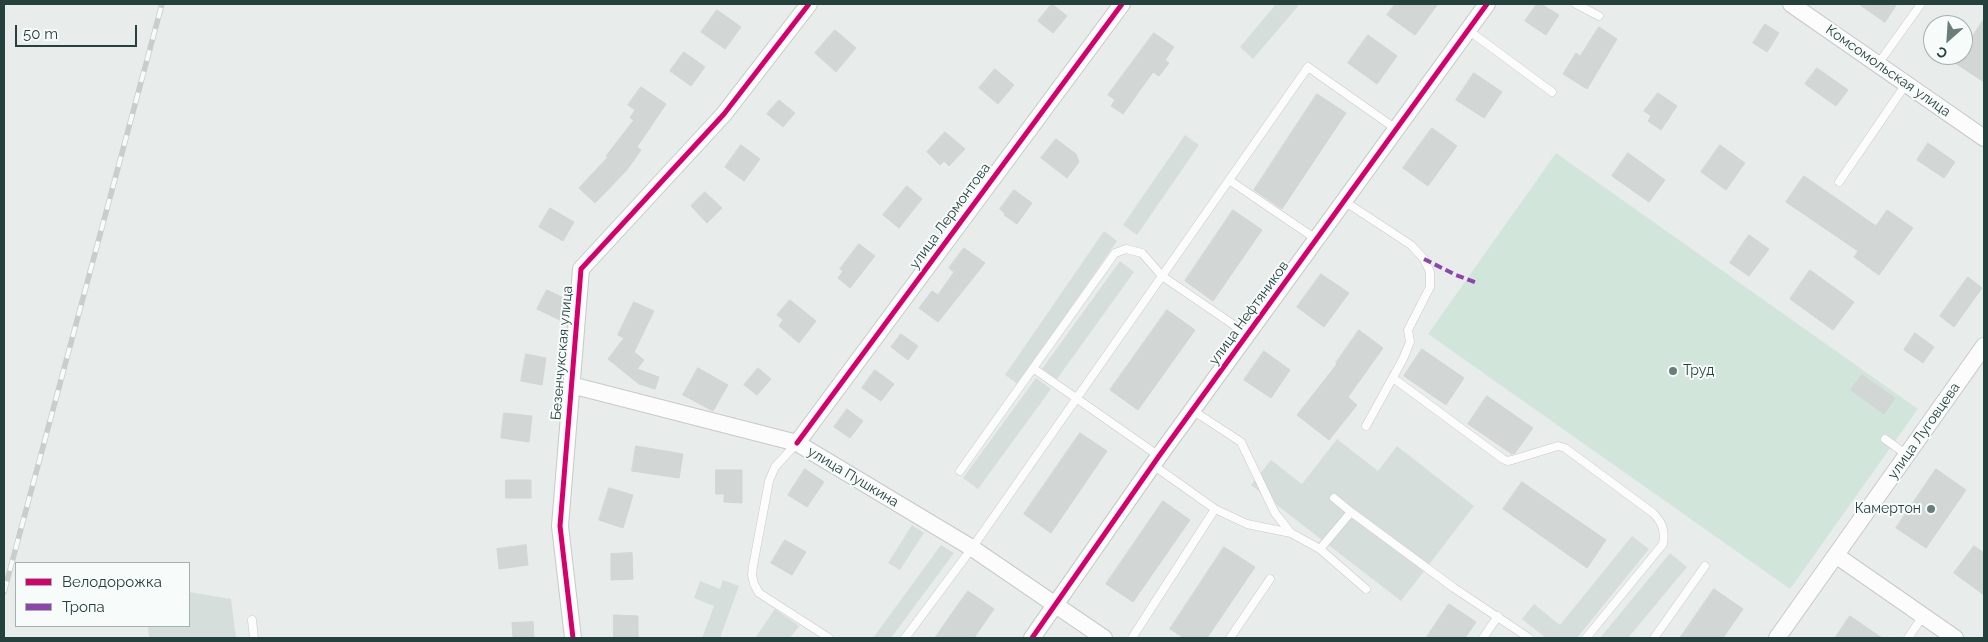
<!DOCTYPE html>
<meta charset="utf-8">
<style>
body{margin:0}
#map{position:relative;width:1988px;height:642px;overflow:hidden;background:#e8edeb;font-family:Raleway,sans-serif}
canvas{display:block}
.frame{position:absolute;inset:0;border:5px solid #25413e;pointer-events:none}
.legend{position:absolute;left:15px;top:562px;width:175px;height:65px;box-sizing:border-box;background:#f7fbfa;border:1px solid #a3b1af;margin:0;padding:6px 9px;list-style:none;font-size:15px;color:#25413e}
.legend li{display:flex;align-items:center;gap:10px;height:25px}
.legend b{width:25px;border:1px solid #a3b1af}
.north{position:absolute;left:1923px;top:15px;width:50px;height:50px;box-sizing:border-box;background:#f7fbfa;border:1px solid #a3b1af;border-radius:50%;rotate:206deg;font-size:14px;font-weight:700;line-height:20px;text-align:center;color:#25413e}
.north::after{content:'';display:block;margin:auto;width:18px;height:22px;background:#697d7b;clip-path:polygon(50% 0,100% 100%,50% 72%,0 100%)}
.scale{position:absolute;left:15px;top:25px;width:122px;height:22px;box-sizing:border-box;border:2px solid #25413e;border-top:0;padding-left:6px;font-size:15px;line-height:18px;white-space:nowrap;color:#25413e;-webkit-text-stroke:4px #f7fbfa;paint-order:stroke}
</style>
<div id="map">
<canvas width="1988" height="642"></canvas>
<div class="frame"></div>
<ul class="legend">
<li><b style="height:6px;background:#d6006c"></b>Велодорожка</li>
<li><b style="height:6px;background:#8e44ad"></b>Тропа</li>
</ul>
<div class="north">С</div>
<div class="scale">50 m</div>
</div>
<script>
const c = document.querySelector('canvas').getContext('2d');
c.lineJoin = 'round';
function fill(path, color) {
  c.fillStyle = color;
  c.fill(path, 'evenodd');
}
function trace(path, color, width, dash) {
  c.strokeStyle = color;
  c.lineWidth = width;
  c.lineCap = dash ? 'butt' : 'round';
  c.setLineDash(dash || []);
  c.stroke(path);
}
function label(font, color, halo, rows, align = 'center') {
  c.font = font + ' Raleway,sans-serif';
  c.lineWidth = 4;
  c.setLineDash([]);
  c.textBaseline = 'middle';
  c.strokeStyle = halo;
  c.fillStyle = color;
  for (const [text, x, y, turn = 0] of rows) {
    c.save();
    c.translate(x, y);
    c.rotate((+turn || 0) * Math.PI / 180);
    c.textAlign = isNaN(turn) ? turn : align;
    if (halo) c.strokeText(text, 0, 0);
    c.fillText(text, 0, 0);
    c.restore();
  }
}
fill(new Path2D(`
 M1276 4H1300L1253 59 1240 47Z
 M1185 135 1199 145 1137 235 1123 225Z
 M1104 231 1117 241 1018 384 1005 375Z
 M1120 261 1134 272 1057 379 1042 369Z
 M1036 378 1051 389 978 489 963 478Z
 M1337 439 1378 471 1397 446 1474 506 1401 601 1251 485 1271 460 1302 484Z
 M912 525 924 533 900 570 888 563Z
 M1632 536 1649 549 1577 638H1546L1522 619 1534 604 1560 625Z
 M941 545 954 553 891 638H873Z
 M1670 553 1687 567 1628 638H1600Z
 M723 580 739 586 720 638H702L714 606 694 598 700 581 720 589Z
 M189 592 231 599 236 638H149L148 626H189Z
 M775 609 799 626 790 638H755Z`), '#d6dedc');
fill(new Path2D(`
 M1556 153 1918 409 1790 589 1428 334Z`), '#d2e5db');
const building = new Path2D(`
 M1052 4 1067 16 1053 33 1038 21Z
 M1395 4H1438L1415 35 1387 15Z
 M1537 4H1541L1559 15 1546 35 1525 21Z
 M1859 4H1897L1885 22Z
 M717 10 741 27 725 49 701 32Z
 M1984 19V82L1955 63 1960 55H1963V51Z
 M1765 24 1779 33 1767 52 1753 43Z
 M1599 27 1617 39 1587 89 1563 74 1576 53 1580 56Z
 M835 30 856 48 836 72 815 53Z
 M1154 33 1174 47 1165 60 1169 63 1159 76 1153 72 1123 114 1111 106 1115 100 1108 95Z
 M1368 35 1397 56 1377 84 1348 63Z
 M684 52 705 67 691 86 670 71Z
 M1817 68 1848 90 1836 106 1805 84Z
 M995 69 1014 85 998 104 979 88Z
 M1474 73 1502 92 1484 118 1456 100Z
 M641 87 666 104 637 147 641 150 626 171 595 203 579 188 608 157 606 156 634 120 630 118 635 110 628 105Z
 M1658 93 1677 106 1661 130 1648 121 1651 116 1644 111Z
 M1317 94 1346 113 1282 209 1254 190Z
 M779 100 795 113 783 127 767 114Z
 M1432 128 1457 146 1428 186 1403 168Z
 M945 132 965 149 949 166 944 161 940 165 927 152Z
 M1056 139 1076 154 1079 162 1067 178 1041 158Z
 M1928 143 1955 162 1944 178 1917 160Z
 M741 145 760 159 744 181 725 167Z
 M1720 145 1745 163 1726 190 1701 172Z
 M1628 153 1665 180 1649 202 1612 176Z
 M1804 176 1876 226 1887 210 1913 228 1879 275 1854 257 1858 251 1786 202Z
 M907 186 922 199 899 228 883 215Z
 M1014 190 1032 203 1017 224 1004 215 1005 214 1000 209Z
 M705 192 722 208 707 223 691 206Z
 M550 208 574 222 563 241 539 227Z
 M1233 210 1262 230 1213 301 1185 281Z
 M1749 235 1769 249 1749 276 1730 263Z
 M859 244 875 256 850 288 838 278 843 271 840 269Z
 M964 248 985 263 938 322 919 308 932 291 938 295 954 272 949 268Z
 M1810 270 1854 302 1833 330 1790 299Z
 M1321 274 1349 293 1324 327 1297 307Z
 M1968 277 1982 288 1954 327 1940 316Z
 M547 290 568 300 560 320 537 309Z
 M790 300 816 321 799 343 779 326 783 320 777 315Z
 M634 302 654 311 634 352 644 360 637 369 659 377 655 389 639 384 608 359 624 338 618 335Z
 M1167 310 1195 330 1138 410 1110 390Z
 M1359 330 1383 348 1348 397 1357 405 1329 440 1297 415 1337 364 1336 363Z
 M1915 333 1934 347 1923 363 1904 350Z
 M901 334 918 346 908 360 891 347Z
 M1422 349 1464 378 1446 405 1404 376Z
 M1264 351 1290 370 1271 398 1244 380Z
 M526 354 546 358 542 385 521 381Z
 M698 368 728 385 713 411 683 395Z
 M758 368 771 379 757 395 744 385Z
 M875 370 894 384 881 401 862 388Z
 M1862 375 1895 398 1884 414 1851 390Z
 M1487 396 1533 428 1515 453 1512 454 1468 424Z
 M847 409 863 421 850 438 834 427Z
 M504 413 532 416 529 442 501 438Z
 M1080 433 1107 451 1051 533 1024 514Z
 M636 446 683 454 679 478 632 471Z
 M805 469 824 482 807 507 788 495Z
 M1936 469 1966 490 1926 548 1896 528Z
 M716 470H742V503L724 502V494H716Z
 M506 480H531V498H506Z
 M1522 482 1606 540 1587 568 1503 509Z
 M609 488 633 495 623 528 599 520Z
 M1163 501 1190 520 1133 602 1106 584Z
 M785 540 806 552 792 575 771 563Z
 M526 545 528 565 499 569 497 549Z
 M1974 546 1984 553V595L1954 573Z
 M1224 547 1255 567 1207 638H1184L1170 629Z
 M632 553 633 579 611 580V554Z
 M1714 589 1743 609 1723 638H1680Z
 M968 591 994 609 974 638H935Z
 M1449 604 1476 622 1465 638H1426Z
 M614 615 638 616V638H614Z
 M1850 616 1882 638H1835Z
 M533 622 534 638H513L512 623Z`);
fill(building, '#d2d6d5');
trace(building, '#d0d6d4', 1);
const lane = new Path2D(`
 M1576 4 1599 16
 M1468 30 1552 92
 M1878 64 1921 4
 M1229 180 1316 239
 M1839 182 1906 84
 M1344 201 1411 245 1424 259 1430 272V287L1408 330 1410 342 1403 359 1366 426
 M1033 368 1159 456
 M1393 378 1503 459 1507 461 1512 460 1558 446 1565 448 1653 513C1663 523 1665 531 1663 544L1586 638
 M1192 410 1241 442 1275 513 1291 533 1320 549 1351 512 1334 498
 M1885 439 1907 455
 M797 443 775 467 769 481 753 566 752 575 754 584 759 593 829 638
 M960 471 1115 253 1126 249 1142 253 1162 276 1247 334
 M1215 509 1247 524 1291 533
 M1351 512 1454 588 1529 638
 M1320 549 1366 589
 M252 620 254 638
 M905 638 972 548 1308 67 1396 129
 M1132 638 1215 509 1153 465
 M1230 638 1270 579
 M1483 638 1498 616
 M1654 638 1705 566
 M1908 638 1923 616`);
const street = new Path2D(`
 M1791 4 1984 138
 M571 385 797 443 972 548 1104 638
 M797 443 1122 4
 M1837 556 1955 638
 M573 638 560 526 581 269 724 114 809 4
 M1032 638 1159 456 1487 4
 M1777 638 1984 346`);
trace(lane, '#c5cac8', 9);
trace(street, '#c5cac8', 18);
trace(lane, '#fcfcfc', 8);
trace(street, '#fcfcfc', 16);
const rail = new Path2D(`
 M4 592 162 4`);
trace(rail, '#c9cdcc', 5.5);
trace(rail, '#f7fbfa', 4, [11]);
trace(new Path2D(`
 M1424 259 1456 275 1477 283`), '#8e44ad', 4, [8, 4]);
trace(new Path2D(`
 M797 443 1122 4
 M573 638 560 526 581 269 724 114 809 4
 M1032 638 1159 456 1487 4`), '#d6006c', 5);
for (const [x, y, r, color] of [
 [1673,371,5,"#697d7b"],
 [1931,509,5,"#697d7b"]
]) {
  const dot = new Path2D();
  dot.arc(x, y, r, 0, 2 * Math.PI);
  c.fillStyle = color;
  c.fill(dot);
  trace(dot, '#f7fbfa', 2);
}
label('14px', '#25413e', '#f7fbfa', [
 ["Комсомольская улица",1888,71,35],
 ["улица Лермонтова",950,216,-54],
 ["улица Нефтяников",1249,313,-54],
 ["Безенчукская улица",562,353,-85],
 ["улица Луговцева",1924,431,-55],
 ["улица Пушкина",853,477,31]
]);
label('14px', '#25413e', '#f7fbfa', [
 ["Труд",1683,371],
 ["Камертон",1921,509,"right"]
], 'left');
</script>
